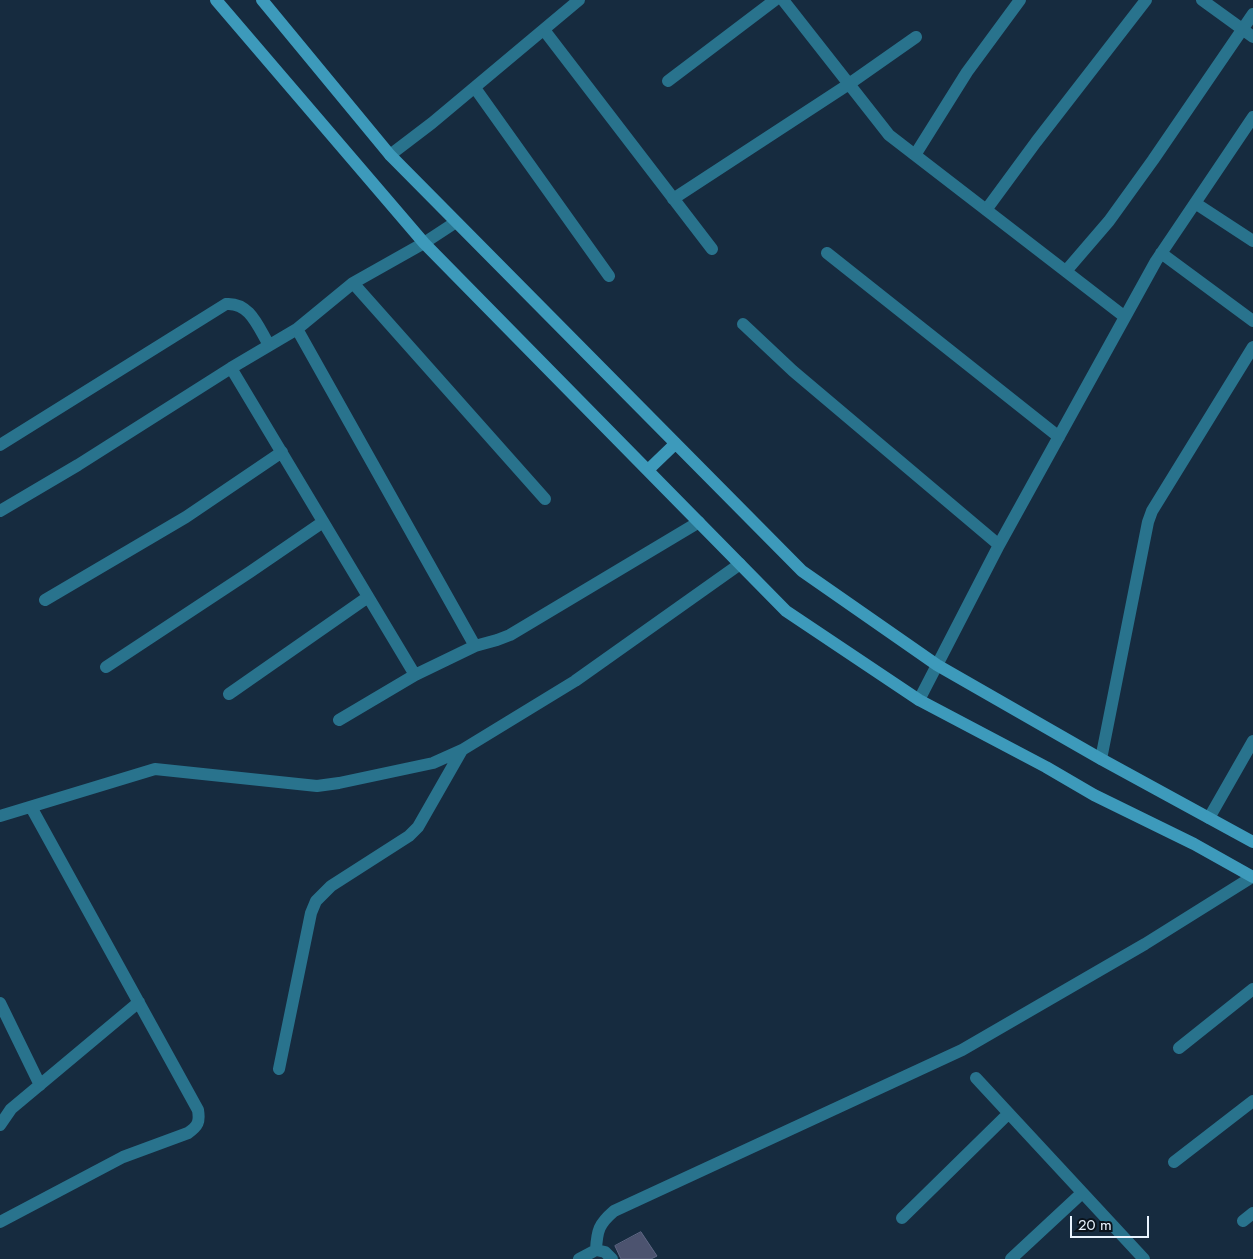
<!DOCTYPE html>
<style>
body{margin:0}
#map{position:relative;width:1253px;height:1259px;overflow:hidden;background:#162b3f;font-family:Jost,sans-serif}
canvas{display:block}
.scale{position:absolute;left:1070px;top:1216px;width:79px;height:22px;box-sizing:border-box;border:2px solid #e9f4ff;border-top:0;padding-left:6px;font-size:15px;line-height:18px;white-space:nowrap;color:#e9f4ff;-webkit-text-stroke:4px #0a131c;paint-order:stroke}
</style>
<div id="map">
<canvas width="1253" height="1259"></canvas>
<div class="scale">20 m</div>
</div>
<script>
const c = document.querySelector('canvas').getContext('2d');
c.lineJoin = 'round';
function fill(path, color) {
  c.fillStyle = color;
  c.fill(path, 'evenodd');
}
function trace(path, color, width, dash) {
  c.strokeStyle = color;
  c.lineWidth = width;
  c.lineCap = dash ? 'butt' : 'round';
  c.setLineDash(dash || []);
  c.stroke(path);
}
const building = new Path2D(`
 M641 1232 657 1256 651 1259H621L615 1246Z`);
fill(building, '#4c536f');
trace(building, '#606885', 1);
trace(new Path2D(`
 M783 0 889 135 1125 317
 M1202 0 1253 37
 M544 30 712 249
 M668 81 775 0
 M475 88 609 276
 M390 155 432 123 579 0
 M915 155 967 72 1020 0
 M673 199 849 84 916 37
 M1195 203 1253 241
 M986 210 1036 142 1146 0
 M827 253 1059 437
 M1161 253 1253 321
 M1066 271 1109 221 1153 160 1253 14
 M353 283 545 499
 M743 324 793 371 999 545
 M231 368 297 329
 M0 445 226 304C250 302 258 327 269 345
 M0 511 78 465 231 368 415 675 475 646 297 329 353 283 424 243 456 222
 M45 600 186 517 282 452
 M475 646 497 640 510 635 699 522
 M106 667 250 572 323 522
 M229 694 368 597
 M919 700 999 545 1156 261 1253 117
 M339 720 415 675
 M1101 759 1148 522 1152 511 1253 347
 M0 816 155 769 317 786 339 783 433 763 462 750 575 681 740 564
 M1209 818 1253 741
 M0 1003 40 1085
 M1179 1048 1253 989
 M279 1069 311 913 316 901 331 886 409 836 418 827 462 750
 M976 1078 1144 1259
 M0 1125 11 1109 139 1002
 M1174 1162 1253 1101
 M902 1218 1008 1114
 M1243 1221 1253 1213
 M0 1222 123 1157 188 1133C198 1126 200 1122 198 1110L31 807
 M596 1250C597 1230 599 1224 614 1211L962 1050 1145 944 1252 877
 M579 1259 596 1250 605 1252 612 1259
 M1011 1259 1082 1193`), '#29738d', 12);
trace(new Path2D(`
 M216 0 424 243 786 611 919 700 1046 767 1094 795 1194 844 1253 877
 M262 0 390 155 802 571 937 665 1101 759 1253 842
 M648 470 675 444`), '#3d9abb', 12);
</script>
